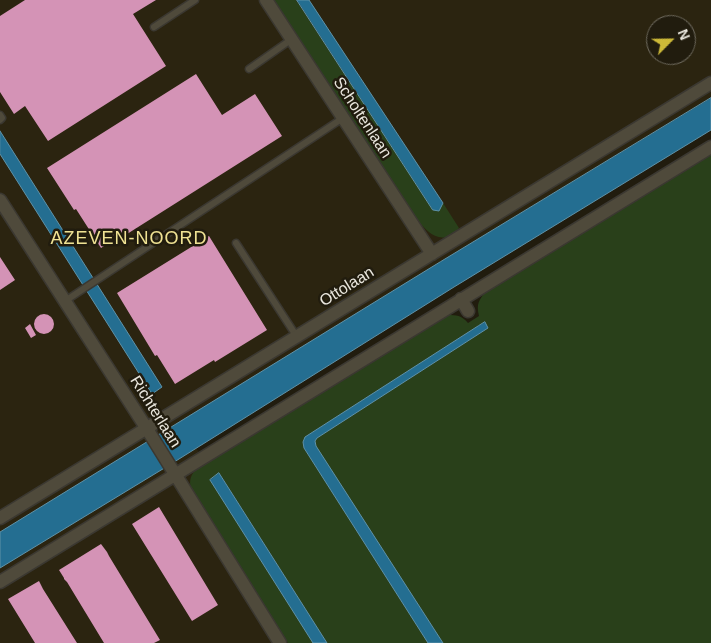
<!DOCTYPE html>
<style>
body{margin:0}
#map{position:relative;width:711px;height:643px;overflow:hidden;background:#211c0e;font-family:Arial,sans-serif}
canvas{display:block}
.north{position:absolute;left:646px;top:15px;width:50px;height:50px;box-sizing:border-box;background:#211c0e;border:1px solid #716d61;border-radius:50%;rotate:67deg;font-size:14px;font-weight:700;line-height:20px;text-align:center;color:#eae7de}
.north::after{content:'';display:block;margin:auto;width:18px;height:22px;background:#cdb938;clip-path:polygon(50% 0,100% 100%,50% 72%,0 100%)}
</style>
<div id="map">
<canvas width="711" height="643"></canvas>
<div class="north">N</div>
</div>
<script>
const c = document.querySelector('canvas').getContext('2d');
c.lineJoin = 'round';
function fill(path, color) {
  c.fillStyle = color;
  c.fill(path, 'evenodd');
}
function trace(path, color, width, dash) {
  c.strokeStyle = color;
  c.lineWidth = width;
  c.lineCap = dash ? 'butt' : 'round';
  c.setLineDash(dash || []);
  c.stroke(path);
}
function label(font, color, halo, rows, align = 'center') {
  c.font = font + ' Arial,sans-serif';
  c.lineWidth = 5;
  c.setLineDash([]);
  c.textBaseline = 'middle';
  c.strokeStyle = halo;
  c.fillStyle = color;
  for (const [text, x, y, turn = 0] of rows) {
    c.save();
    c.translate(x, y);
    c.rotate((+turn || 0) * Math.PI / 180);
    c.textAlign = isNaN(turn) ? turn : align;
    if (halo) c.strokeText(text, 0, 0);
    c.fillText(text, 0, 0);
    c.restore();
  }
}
fill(new Path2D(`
 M0 0H711V116L188 435 319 643H0ZM656 25H686V55H656Z`), '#2b2410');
fill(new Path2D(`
 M273 0H296L433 210H439L443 203 459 228C456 231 453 235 449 236 436 242 425 229 417 220Z
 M711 153V643H443L315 446V441L317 438 488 328 485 323 478 326 305 437 303 442 304 448 428 643H327L220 474 210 480 313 643H288L192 493C189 483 189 477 196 469L447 315C457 315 461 315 468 323L479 316C476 303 479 301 486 290Z`), '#29401a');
const water = new Path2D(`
 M297 0H309L443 203 439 211 433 210Z
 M711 98V130L454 287 171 464 0 568V532L440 262Z
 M0 131 162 387 152 394 0 154Z
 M485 322 488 328 317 438 315 441 316 446 443 643H428L304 448 303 442 305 437 478 326Z
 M219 473 327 643H313L210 480Z`);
fill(water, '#246e91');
trace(water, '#5f92a8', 1);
fill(new Path2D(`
 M25 0H156L133 14 166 66 48 141 25 106 14 114 0 92V16Z
 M196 74 222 115 255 94 282 136 116 241 115 239 101 248 76 209 74 210 47 168Z
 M209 236 267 330 215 362 214 360 175 384 157 355 155 356 117 293Z
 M0 257 15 280 0 290Z
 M34 324a10 10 0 1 1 20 0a10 10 0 1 1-20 0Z
 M30 324 36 335 31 338 25 328Z
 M159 507 218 605 192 621 132 524Z
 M101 544 107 552 109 556 160 640 154 643H104L67 582 64 579V578L59 570Z
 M39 581 43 589 77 643H35L8 599Z`), '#d493b6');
const service = new Path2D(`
 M154 27 195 0
 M249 69 292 39
 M0 115 2 118 0 120
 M236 243 297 337
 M65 301 343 118`);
const minor = new Path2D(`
 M266 0 432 254
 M0 200 147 429 280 643
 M461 299 468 311
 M0 518 711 83
 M0 582 711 147`);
trace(service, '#3b3831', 9);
trace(minor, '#3b3831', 15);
trace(service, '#4f4a3b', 6);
trace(minor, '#4f4a3b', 12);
label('16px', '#eae7de', '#211c0e', [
 ["Scholtenlaan",362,118,57],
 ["Ottolaan",347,287,-32],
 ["Richterlaan",155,412,58]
]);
c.letterSpacing = '1px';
label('18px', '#efe293', '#211c0e', [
 ["AZEVEN-NOORD",129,239]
]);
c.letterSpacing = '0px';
</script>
